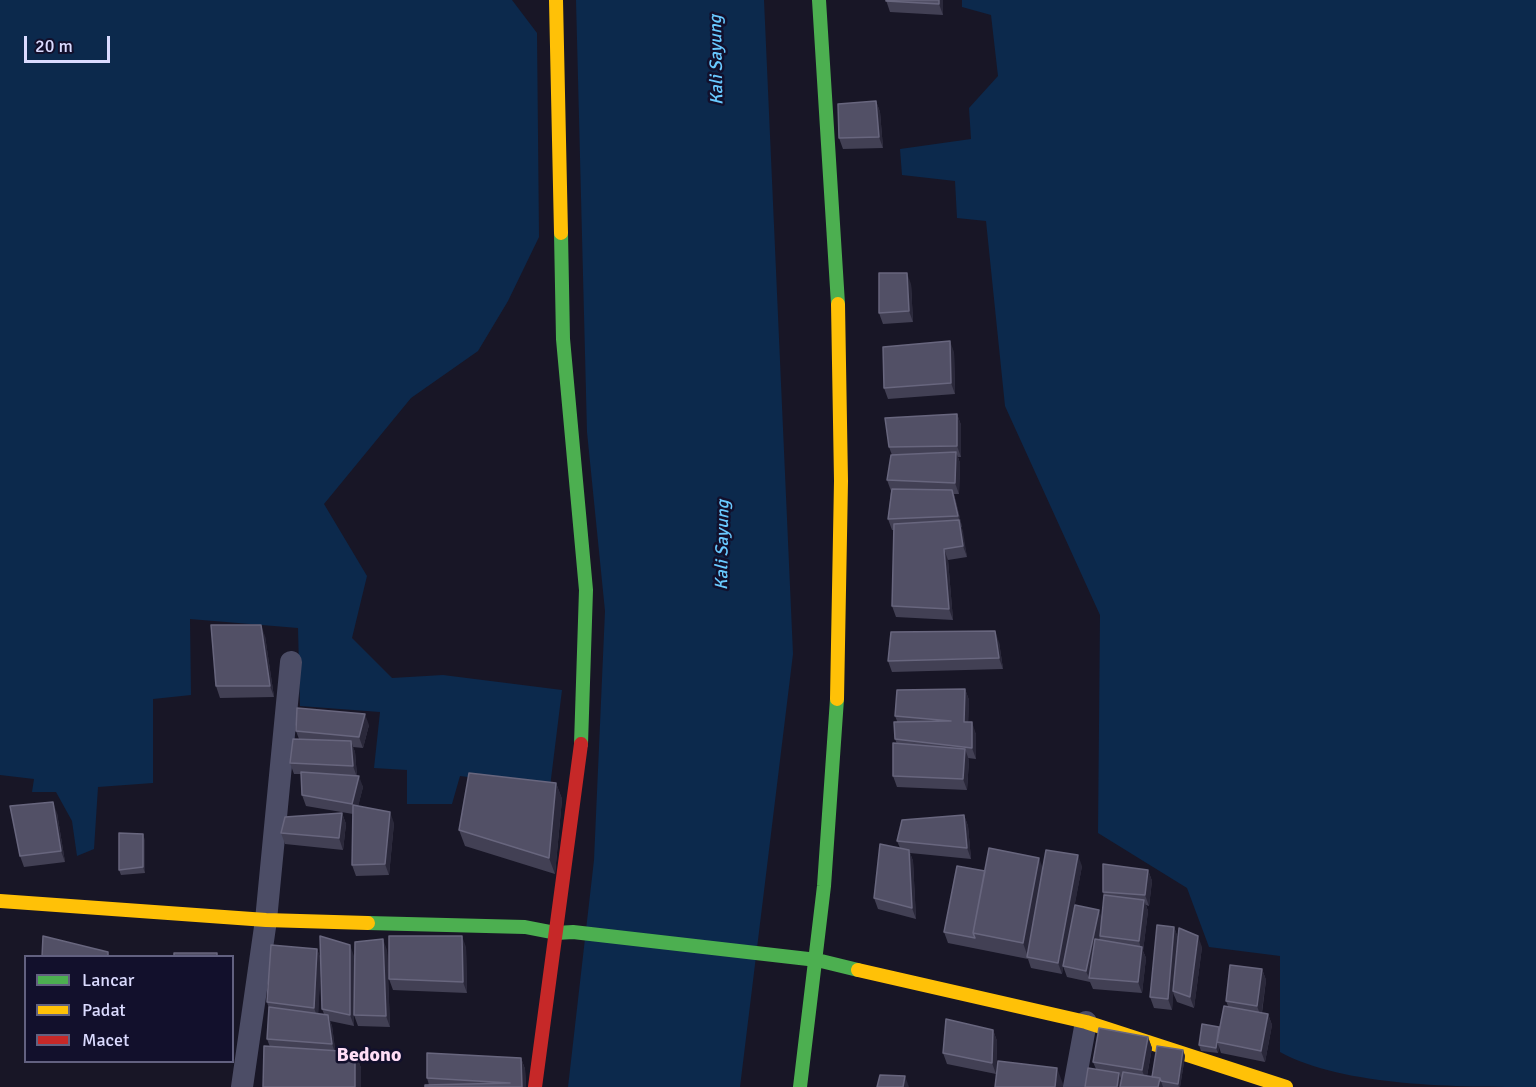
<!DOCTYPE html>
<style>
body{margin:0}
#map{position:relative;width:1536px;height:1087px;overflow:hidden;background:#181626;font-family:Signika,sans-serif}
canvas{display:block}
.legend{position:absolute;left:24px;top:955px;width:210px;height:108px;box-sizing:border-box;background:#12102c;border:2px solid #626180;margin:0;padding:8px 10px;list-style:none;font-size:18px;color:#dbdbff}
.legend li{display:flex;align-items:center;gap:12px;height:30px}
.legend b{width:30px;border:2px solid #626180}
.scale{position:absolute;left:24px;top:36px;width:86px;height:27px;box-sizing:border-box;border:3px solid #dbdbff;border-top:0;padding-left:8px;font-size:18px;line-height:21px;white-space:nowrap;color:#dbdbff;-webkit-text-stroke:4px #12102c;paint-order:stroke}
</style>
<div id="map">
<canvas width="1536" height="1087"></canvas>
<ul class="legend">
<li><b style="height:8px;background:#4caf50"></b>Lancar</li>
<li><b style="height:8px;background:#ffc107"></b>Padat</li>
<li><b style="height:8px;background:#c62828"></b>Macet</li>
</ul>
<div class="scale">20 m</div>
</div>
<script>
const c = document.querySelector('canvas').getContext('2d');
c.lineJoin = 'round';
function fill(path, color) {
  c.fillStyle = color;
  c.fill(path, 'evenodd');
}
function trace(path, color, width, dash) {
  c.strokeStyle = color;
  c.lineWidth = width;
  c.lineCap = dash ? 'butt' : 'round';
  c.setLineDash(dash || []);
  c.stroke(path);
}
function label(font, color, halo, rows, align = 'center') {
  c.font = font + ' Signika,sans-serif';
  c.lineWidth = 5;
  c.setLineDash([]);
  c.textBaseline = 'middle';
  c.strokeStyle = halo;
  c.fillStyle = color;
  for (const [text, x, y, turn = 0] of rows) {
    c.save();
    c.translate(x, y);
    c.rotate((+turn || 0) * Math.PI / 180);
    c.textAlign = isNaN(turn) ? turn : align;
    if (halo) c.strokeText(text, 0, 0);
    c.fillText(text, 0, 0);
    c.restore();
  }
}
fill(new Path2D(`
 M0 0H512L537 33 539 237 508 301 478 351 411 398 324 504 367 576 352 638 392 678 443 675 562 690 550 787 460 776 452 804H407V770L374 768 380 712 300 706 298 628 190 619 191 695 153 699V783L98 787 94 849 77 856 72 821 56 792H32L34 779 0 775Z
 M576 0H764L793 654 740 1087H568L594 860 605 611 587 432Z
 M962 0H1536V1087C1459 1087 1344 1087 1280 1052V956L1209 947 1187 888 1098 833 1100 615 1005 406 986 221 957 218 955 181 902 175 900 149 971 139 969 108 998 76 991 15 962 7Z`), '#0c294c');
trace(new Path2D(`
 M242 1087 266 920 291 662
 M1074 1087 1086 1022`), '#4c4d66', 22);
trace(new Path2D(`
 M819 0 838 304
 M561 233 563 339 586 590 581 744
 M368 923 525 927 556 933 573 932 817 960 858 970
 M800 1087 824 886 837 699`), '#4caf50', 14);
trace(new Path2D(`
 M556 0 561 233
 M837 699 841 481 838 304
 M0 901 266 920 368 923
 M858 970 1086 1022 1286 1087`), '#ffc107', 14);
trace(new Path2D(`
 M535 1087 581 744`), '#c62828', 14);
fill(new Path2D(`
 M886 0H943V15L890 12Z
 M876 101 880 112 883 148 843 149 839 138Z
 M911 284 913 322 883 324 879 313Z
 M954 352 955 394 888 399 884 388Z
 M957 414 961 425V457H958L960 463 959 494H954L962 527H961L967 557 948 560 953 620 896 617 892 606 894 530H892L888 519 891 491 887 480 892 455 889 447Z
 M265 636 274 697 220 698 216 686Z
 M999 642 1003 669 892 672 888 661Z
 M965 689 969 700 968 722 976 734V759L968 758 969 760 967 790 897 787 893 776 897 744 895 739 897 721 895 716Z
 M369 725 363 748 353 747 355 752 357 776 363 787 358 806 394 823 389 875 356 876 352 865 353 814 306 806 302 795 301 774H294L290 763 299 739 296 731Z
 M556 783 562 799 555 874 465 846 459 830Z
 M57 813 65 862 24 867 20 856Z
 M342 813 346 824 343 850 285 844 281 833Z
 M964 815 968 826 971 859 910 853 913 861 916 919 878 909 874 898 900 848 897 841Z
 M145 840V873L121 875 119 870Z
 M1082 866 1065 954 1102 918 1104 896 1103 892 1148 870 1152 881 1149 906 1146 905 1148 911 1143 951 1146 958 1142 993 1093 989 1090 982 1067 977 1063 966 1062 974 1031 968 1028 959 948 943 944 932 985 871Z
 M1174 927 1178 938 1202 947 1194 1008 1177 1002 1173 993 1172 1010 1154 1008 1150 997Z
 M466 947 467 993 393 990 389 979Z
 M317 949 321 960 354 956V1026L330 1021 332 1026 335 1050 355 1052 361 1068 270 1047 267 1039 269 1009 267 1002ZM321 960 322 1009 324 1014H318Z
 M387 950 390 1027 358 1026 354 1015Z
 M1262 969 1266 980 1262 1013 1268 1014 1272 1025 1265 1062 1221 1053 1219 1047 1218 1053 1201 1051 1199 1045 1220 1029 1228 1006 1226 1001Z
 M993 1030 997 1041 996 1074 947 1064 943 1053Z
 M1148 1037 1152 1048 1147 1076 1152 1077 1183 1050 1185 1056 1180 1087H1085L1096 1069 1093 1062Z
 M521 1058 525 1069 526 1087 429 1085 427 1078Z`), '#424054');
fill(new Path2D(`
 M939 0H943V15L939 4Z
 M876 101 880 112 883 148 879 137Z
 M907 273 911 284 913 322 909 311Z
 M950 341 954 352 955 394 951 383Z
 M957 414 961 425V457L957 446Z
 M956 452 960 463 959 494 955 483Z
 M952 490 956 501 962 527 958 516Z
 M959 520 963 531 967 557 963 546Z
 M944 549 948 560 953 620 949 609Z
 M261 625 265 636 274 697 270 686Z
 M995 631 999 642 1003 669 999 658Z
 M965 689 969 700 968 733 964 722Z
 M365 714 369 725 363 748 359 737Z
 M972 722 976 734V759L972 748Z
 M351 741 355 752 357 777 353 766Z
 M965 749 969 760 967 790 963 779Z
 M359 776 363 787 356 815 352 804Z
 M556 783 562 799 555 874 549 858Z
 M53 802 57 813 65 862 61 851Z
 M390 812 394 823 389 875 385 864Z
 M342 813 346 824 343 850 339 838Z
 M964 815 968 826 971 859 967 848Z
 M143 834 145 840V873L143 867Z
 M909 850 913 861 916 919 912 908Z
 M1078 855 1082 866 1062 974 1058 963Z
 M1039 858 1045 874 1028 957 1023 943Z
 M1148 870 1152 881 1149 906 1145 895Z
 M1144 900 1148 911 1143 951 1146 958 1142 993 1138 982 1141 949 1139 941Z
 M1099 910 1103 921 1091 978H1089L1086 971Z
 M1174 927 1178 938 1172 1010 1168 999Z
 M462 936 466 947 467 993 463 982Z
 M1198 936 1202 947 1194 1008 1190 997Z
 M383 939 387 950 390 1027 386 1016Z
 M350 945 354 956V1026L350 1015Z
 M317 949 321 960 318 1019 314 1008Z
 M1262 969 1266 980 1261 1017 1257 1006Z
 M1268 1014 1272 1025 1265 1062 1261 1051Z
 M328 1015 332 1026 336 1055 332 1044Z
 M1219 1027 1221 1032 1217 1042 1219 1047 1218 1053 1216 1048Z
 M993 1030 997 1041 996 1074 992 1063Z
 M1148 1037 1152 1048 1146 1081 1142 1070Z
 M1183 1050 1185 1056 1180 1087H1179L1178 1084Z
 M355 1052 361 1068V1087H355Z
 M521 1058 525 1069 526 1087H522Z
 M1057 1068 1063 1084V1087H1055Z
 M1119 1073 1123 1084V1087H1117Z
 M905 1076 909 1087H903Z
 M1160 1078 1163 1087H1158Z`), '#2a283a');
const building = new Path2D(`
 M886 0H939V4L886 1Z
 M876 101 879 137 839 138 838 104Z
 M879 273H907L909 311 879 313Z
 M950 341 951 383 884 388 883 347Z
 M957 414V446L889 447 885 418Z
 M956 452 955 483 887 480 891 455Z
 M892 489 952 490 958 516 888 519Z
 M959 520 963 546 944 549 949 609 892 606 894 524Z
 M211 625H261L270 686H216Z
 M995 631 999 658 888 661 891 632Z
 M965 689 964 722H972V748L895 739 894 722 951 721 895 716 897 690Z
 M297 708 365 714 359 737 296 731Z
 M293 739 351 741 353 766 290 763Z
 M893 743 965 749 963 779 893 776Z
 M301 772 359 776 352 804 302 795Z
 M469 773 556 783 549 858 459 830Z
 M53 802 61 851 20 856 10 806Z
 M353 805 390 812 385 864 352 865Z
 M342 813 339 838 281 833 285 817Z
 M964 815 967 848 897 841 902 820Z
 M119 833 143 834V867L119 870Z
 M880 844 909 850 912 908 874 898Z
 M989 848 1039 858 1023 943 973 933Z
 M1046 850 1078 855 1058 963 1027 957Z
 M1103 864 1148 870 1145 895 1103 892Z
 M957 866 985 871 973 933 975 938 944 932Z
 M1104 895 1144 900 1139 941 1100 936Z
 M1075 905 1099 910 1086 971 1063 966Z
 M1157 925 1174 927 1168 999 1150 997Z
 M1179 928 1198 936 1190 997 1173 991Z
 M43 936 108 952V957H42Z
 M320 936 350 945V1015L322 1009Z
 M389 936H462L463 982 389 979Z
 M383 939 386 1016 354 1015 355 942Z
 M1095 939 1142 947 1138 982 1089 978Z
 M271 945 317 949 314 1008 267 1002Z
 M174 953H217V957H174Z
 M1230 965 1262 969 1257 1006 1226 1001Z
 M1224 1006 1268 1014 1261 1051 1217 1042Z
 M269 1007 328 1015 332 1044 267 1039Z
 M946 1019 993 1030 992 1063 943 1053Z
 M1202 1024 1219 1027 1216 1048 1199 1045Z
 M1099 1028 1148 1037 1142 1070 1093 1062Z
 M264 1046 355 1052V1087H263Z
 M1157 1046 1183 1050 1178 1084 1161 1081 1160 1078 1152 1077Z
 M427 1053 521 1058 522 1087H425V1085L510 1083 427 1078Z
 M998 1061 1057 1068 1055 1087H995Z
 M1088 1068 1119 1073 1117 1087H1085Z
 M1123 1072 1160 1078 1158 1087H1120Z
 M880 1075 905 1076 903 1087H877Z`);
fill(building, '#525066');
trace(building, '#68667e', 1.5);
label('italic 18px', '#69c9ff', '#12102c', [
 ["Kali Sayung",717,60,-91],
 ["Kali Sayung",723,545,-89]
]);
label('bold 20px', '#ffddf6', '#12102c', [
 ["Bedono",369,1056]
]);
</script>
